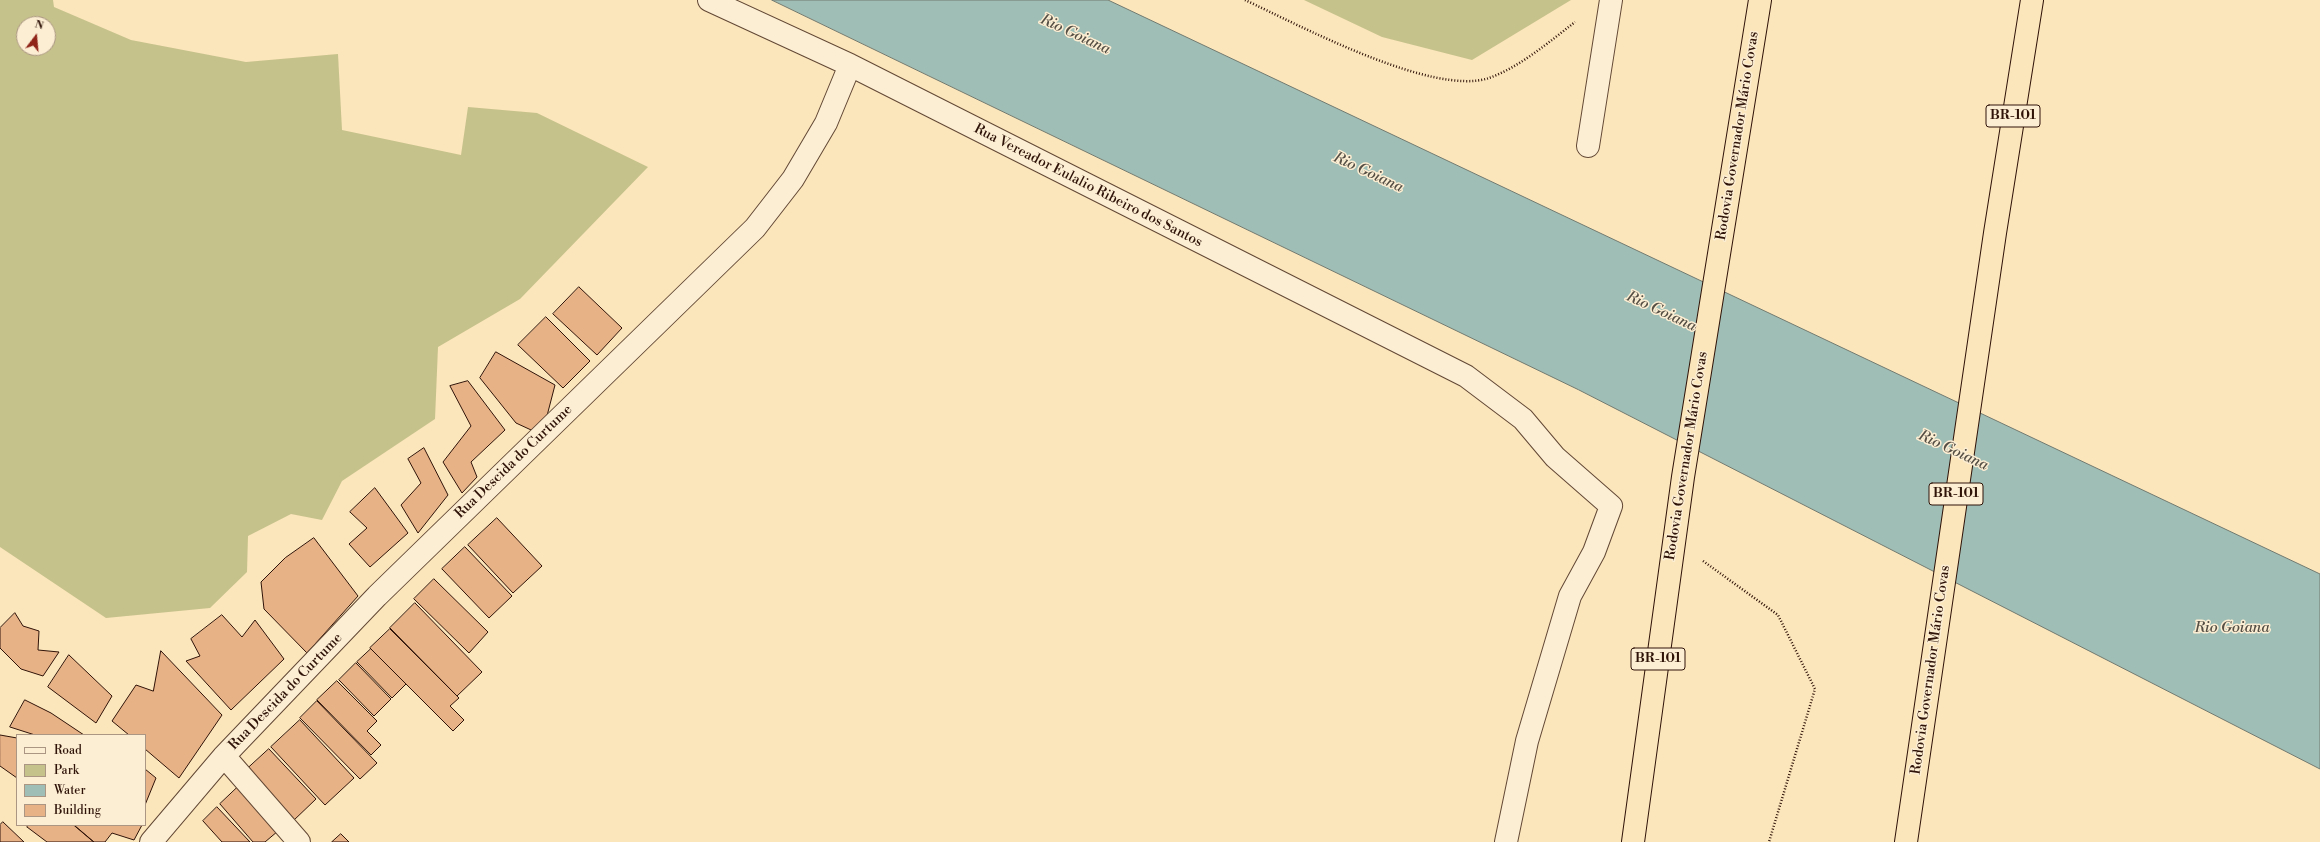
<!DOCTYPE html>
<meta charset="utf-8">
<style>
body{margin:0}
#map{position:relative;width:2320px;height:842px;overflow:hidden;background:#fbe5bb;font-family:"Libre Bodoni",serif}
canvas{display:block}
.legend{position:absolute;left:16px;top:734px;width:130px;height:92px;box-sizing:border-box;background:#fceed3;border:1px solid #aa9682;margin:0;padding:5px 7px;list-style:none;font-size:12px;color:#2f1308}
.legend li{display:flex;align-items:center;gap:8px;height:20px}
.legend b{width:20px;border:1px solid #aa9682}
.north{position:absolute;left:16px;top:16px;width:40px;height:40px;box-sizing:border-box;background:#fceed3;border:1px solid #aa9682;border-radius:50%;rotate:16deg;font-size:11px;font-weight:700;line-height:16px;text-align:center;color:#2f1308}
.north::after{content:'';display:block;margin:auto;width:14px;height:18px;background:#8f2418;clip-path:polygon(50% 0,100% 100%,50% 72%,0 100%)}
</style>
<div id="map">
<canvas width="2320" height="842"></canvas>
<ul class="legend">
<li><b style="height:5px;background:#fceed3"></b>Road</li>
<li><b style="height:11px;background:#c6c28b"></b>Park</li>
<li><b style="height:11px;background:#9fbeb6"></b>Water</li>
<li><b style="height:11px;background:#e8b287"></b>Building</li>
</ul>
<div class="north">N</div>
</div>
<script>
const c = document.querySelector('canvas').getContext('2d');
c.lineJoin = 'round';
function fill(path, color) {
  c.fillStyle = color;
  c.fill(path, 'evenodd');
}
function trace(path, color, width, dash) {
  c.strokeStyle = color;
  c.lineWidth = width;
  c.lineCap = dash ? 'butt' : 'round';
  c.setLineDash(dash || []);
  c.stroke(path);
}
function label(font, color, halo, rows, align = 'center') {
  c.font = font + ' "Libre Bodoni",serif';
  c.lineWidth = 3;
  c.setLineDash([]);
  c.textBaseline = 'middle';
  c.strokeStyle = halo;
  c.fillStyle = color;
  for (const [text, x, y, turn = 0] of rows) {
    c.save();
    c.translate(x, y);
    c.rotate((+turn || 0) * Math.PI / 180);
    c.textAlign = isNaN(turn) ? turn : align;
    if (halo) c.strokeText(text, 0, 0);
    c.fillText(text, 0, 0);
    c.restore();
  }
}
fill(new Path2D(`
 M0 0H53L54 7 131 40 246 62 338 54 342 130 461 155 468 107 537 113 648 167 520 299 438 347 435 419 342 481 322 520 291 514 248 536 247 572 210 608 106 618 0 547ZM24 24H48V48H24Z
 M1304 0H1571L1472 60 1382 37Z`), '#c6c28b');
const water = new Path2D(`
 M772 0H1108L2320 574V769L1579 390Z`);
fill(water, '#9fbeb6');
trace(water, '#727a70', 1);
const building = new Path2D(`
 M579 287 622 328 597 355 553 314Z
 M546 317 590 361 563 388 518 345Z
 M496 352 555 385 542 435 516 423 480 378Z
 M468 381 505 430 471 462 477 477 462 493 443 462 471 426 450 386Z
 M424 448 448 495 418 533 401 505 421 483 408 459Z
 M375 488 408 533 370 567 349 544 367 528 350 512Z
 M497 518 542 566 513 593 468 545Z
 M314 538 358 596 307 653 264 609 261 582 285 558Z
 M465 547 512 596 489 618 442 569Z
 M434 579 488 632 469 653 414 599Z
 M415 603 482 672 457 696 390 628Z
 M15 613 23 626 39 631 38 650 59 652 43 676 21 669 0 648V628Z
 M222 615 242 637 255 620 284 659 231 710 186 661 200 656 191 639Z
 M390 629 459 698 450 706 464 720 453 731 370 648Z
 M371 649 406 684 392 698 357 662Z
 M161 651 222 715 179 778 145 749V735H129L112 721 136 685 153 691Z
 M69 655 112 696 96 723 48 687Z
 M356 663 391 699 374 716 339 680Z
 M337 681 377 721 367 731 381 745 371 755 317 700Z
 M25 700 51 713 84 735H35L10 727Z
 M317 701 377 763 360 779 300 718Z
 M300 720 354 778 325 805 271 747Z
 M0 735 17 738V778L0 766Z
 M269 749 316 799 293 821 245 771Z
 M145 769 156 778 145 805Z
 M239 786 278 831 265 842H253L220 804Z
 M217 807 250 842H222L203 821Z
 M3 822 24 842H0V825Z
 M29 825H74L94 842H47L27 827Z
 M74 825H142L134 840 112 833 105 842H94Z
 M341 834 349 842H332Z`);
fill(building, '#e8b287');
trace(building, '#2f1308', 1);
const minor = new Path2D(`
 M709 0 850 65 1466 376 1523 419 1555 457 1611 506 1594 552 1570 596 1527 741 1506 842
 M1588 146 1611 0
 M224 756 299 842
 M151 842 224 756 377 596 755 228 793 179 826 123 850 65`);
const highway = new Path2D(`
 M1633 842 1683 477 1760 0
 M1906 842 1995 233 2032 0`);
trace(minor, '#624835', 24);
trace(highway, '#2f1308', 24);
trace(new Path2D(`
 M1245 0C1299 25 1433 97 1489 78 1520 67 1549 42 1575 22
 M1703 561 1778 615 1815 689 1769 842`), '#2f1308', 2.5, [1, 2]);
trace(minor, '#fceed3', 22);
trace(highway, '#fbe5bb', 22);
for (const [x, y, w] of [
 [2013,116,54],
 [1956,494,54],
 [1658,659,54]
]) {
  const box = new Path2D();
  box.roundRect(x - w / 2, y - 11, w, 22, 3);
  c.fillStyle = '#fceed3';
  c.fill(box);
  trace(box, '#2f1308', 1);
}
label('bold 13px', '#2f1308', null, [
 ["BR-101",2013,116],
 ["BR-101",1956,494],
 ["BR-101",1658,659]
]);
label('14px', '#2f1308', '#fceed3', [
 ["Rodovia Governador Mário Covas",1738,136,-81],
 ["Rua Vereador Eulalio Ribeiro dos Santos",1088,186,27],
 ["Rodovia Governador Mário Covas",1687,456,-81],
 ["Rua Descida do Curtume",514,462,-44],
 ["Rodovia Governador Mário Covas",1931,670,-82],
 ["Rua Descida do Curtume",286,692,-46]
]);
label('italic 15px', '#564f45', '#fceed3', [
 ["Rio Goiana",1075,35,25],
 ["Rio Goiana",1368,173,25],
 ["Rio Goiana",1661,312,25],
 ["Rio Goiana",1953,451,25],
 ["Rio Goiana",2232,628]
]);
</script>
